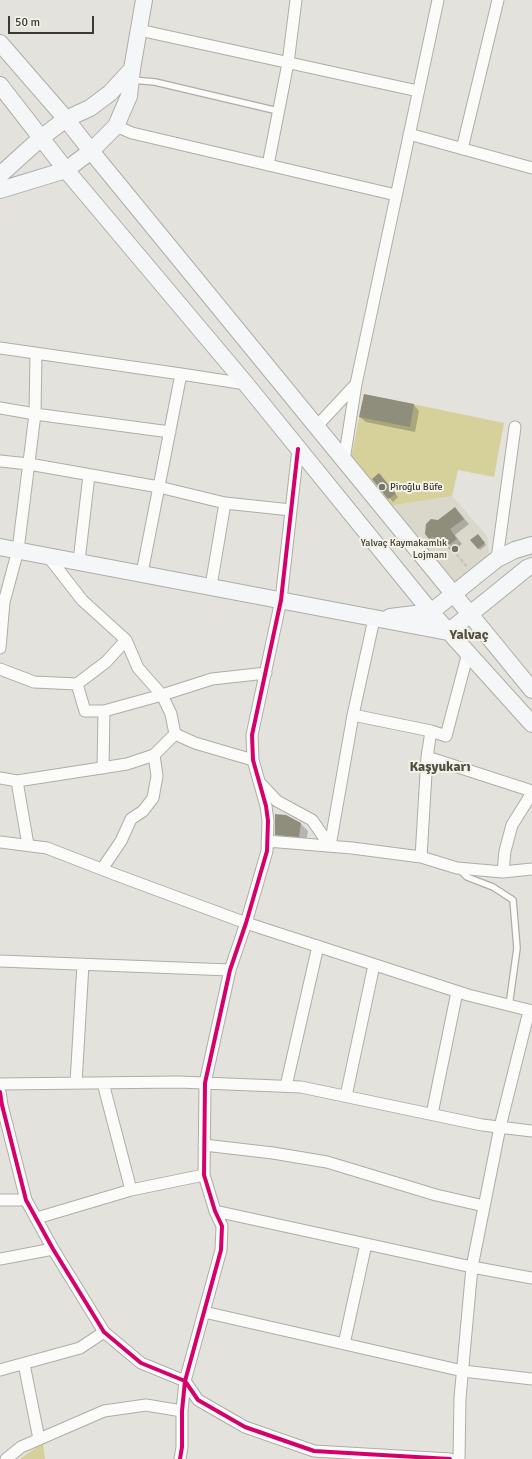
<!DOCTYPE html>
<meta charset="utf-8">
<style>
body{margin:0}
#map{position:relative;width:532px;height:1459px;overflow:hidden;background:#e3e2dc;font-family:Signika,sans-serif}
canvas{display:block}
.scale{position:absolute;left:8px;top:16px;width:86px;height:18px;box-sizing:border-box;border:2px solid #3a3a35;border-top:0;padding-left:5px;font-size:12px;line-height:14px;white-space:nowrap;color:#3a3a35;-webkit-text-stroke:3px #f4f2e6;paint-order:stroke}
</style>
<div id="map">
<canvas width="532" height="1459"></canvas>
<div class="scale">50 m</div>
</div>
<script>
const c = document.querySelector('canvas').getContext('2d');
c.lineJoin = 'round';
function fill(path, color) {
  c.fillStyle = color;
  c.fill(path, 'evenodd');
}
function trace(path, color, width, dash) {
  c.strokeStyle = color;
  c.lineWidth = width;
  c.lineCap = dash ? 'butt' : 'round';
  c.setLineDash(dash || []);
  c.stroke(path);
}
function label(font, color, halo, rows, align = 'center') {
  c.font = font + ' Signika,sans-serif';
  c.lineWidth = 4;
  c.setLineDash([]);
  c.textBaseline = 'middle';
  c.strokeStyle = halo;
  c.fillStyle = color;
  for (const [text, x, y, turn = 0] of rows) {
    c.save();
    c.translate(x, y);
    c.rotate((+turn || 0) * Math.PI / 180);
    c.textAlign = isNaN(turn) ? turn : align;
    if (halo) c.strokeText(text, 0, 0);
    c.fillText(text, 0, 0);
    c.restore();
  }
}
fill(new Path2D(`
 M452 496 487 536 490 562 455 589 388 506Z`), '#d9d8cb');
fill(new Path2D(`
 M364 394 504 423 494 477 458 470 452 496 388 506 351 458Z
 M43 1443 45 1459H20Z`), '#d6d09a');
fill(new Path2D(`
 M365 395 414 405 419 411 415 432 366 422 360 417Z
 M379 474 398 497 393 502 373 479Z
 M455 508 469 524 455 535 462 544 452 552 444 544 442 545 439 542 436 544 426 533Z
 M478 535 486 545 480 550 472 540Z
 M301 824 308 831 306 843 283 841 276 834Z`), '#0003');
fill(new Path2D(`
 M364 394 414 404 410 427 359 417Z
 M379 473 396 494 388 499 372 479Z
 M455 507 464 519 450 529 457 539 446 547 439 538 436 540 433 537 429 539 425 534 426 524 431 519 438 520Z
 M478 534 485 543 478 549 470 540Z
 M275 814 286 815 301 823 299 837 275 835Z`), '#8f8d7b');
const lane = new Path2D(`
 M132 80 155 82 278 111
 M460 870 467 877 493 887 513 900 517 948 509 1006`);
const street = new Path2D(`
 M139 30 418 91
 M116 126 132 133 396 195
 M409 134 532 168
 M462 149 498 0
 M268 165 288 63 296 0
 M0 348 181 374 246 384
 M356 384 438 0
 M0 408 35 414 170 432
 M316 427 356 384 344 460
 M0 461 29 464 159 487 225 503 291 510
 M47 555 82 600 126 640 138 668 162 695 171 714 175 734 195 743 253 760
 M497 559 515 427
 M79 561 89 475
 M142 573 181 374
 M211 586 225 503
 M0 648 4 602 18 550 35 414 36 353
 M0 669 34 682 77 684 106 662 126 640
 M77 684 85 711H104L162 695 212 679 266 673
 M353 715 431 731 427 757 421 857
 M431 731 446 736 468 653
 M427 757 532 791
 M103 768 104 711
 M0 778 17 781 127 764 154 755 175 734
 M17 781 28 845
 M261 784 277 801 312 820 330 846
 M267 841 352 848 421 857 457 868 503 872 532 869
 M0 842 47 848 114 874 246 923 468 995 532 1011
 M330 846 353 715 374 619
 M102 869 121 841 131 819 143 811 153 798 157 776 154 755
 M503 872 505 851 512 825 532 793
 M0 961 230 970
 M76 1083 83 964
 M103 1083 131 1190
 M0 1084 179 1082 301 1087 482 1125 532 1131
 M286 1086 318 946
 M0 1092 2 1105 26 1200 53 1249 104 1332 141 1363 185 1381 198 1400 245 1427 314 1451 450 1459
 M346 1096 374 965
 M432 1114 457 992
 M204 1145 273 1153 327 1162 436 1195 484 1206
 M0 1200H26
 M215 1211 472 1267 532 1278
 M37 1218 131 1190 204 1175
 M0 1259 53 1249
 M204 1312 463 1371 532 1379
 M344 1344 366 1244
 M24 1364 39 1439
 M0 1370 80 1348 104 1332
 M6 1459 21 1447 104 1411 146 1405 182 1411
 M180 1459 182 1447V1411L185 1381 221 1250 222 1226 215 1211 204 1175 205 1083 230 970 246 923 267 851 268 821 266 806 253 760 252 735 281 600 298 449
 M459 1459 460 1398 472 1267 500 1127 529 1011`);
const secondary = new Path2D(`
 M0 43 66 119 91 151 532 690
 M0 85 66 170 246 384 431 612 532 724
 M0 175 42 137 66 119 90 108 110 93 132 69
 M0 190 66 170 91 151 116 126 129 96 132 69 144 0
 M0 547 448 632 527 568 532 566
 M390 617 431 612 497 559 515 550 532 545`);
trace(lane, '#aeada8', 8);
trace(street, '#aeada8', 13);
trace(secondary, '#aeada8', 18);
trace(new Path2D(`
 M449 545 467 567`), '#c3c3c0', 2, [4, 2]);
trace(lane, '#fbfbfa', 5.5);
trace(street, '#fbfbfa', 11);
trace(secondary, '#f5f6f7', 16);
trace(new Path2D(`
 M0 1092 2 1105 26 1200 53 1249 104 1332 141 1363 185 1381 198 1400 245 1427 314 1451 450 1459
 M180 1459 182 1447V1411L185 1381 221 1250 222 1226 215 1211 204 1175 205 1083 230 970 246 923 267 851 268 821 266 806 253 760 252 735 281 600 298 449`), '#d6006c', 4);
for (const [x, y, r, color] of [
 [382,487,4,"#75756f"],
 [455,549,4,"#75756f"]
]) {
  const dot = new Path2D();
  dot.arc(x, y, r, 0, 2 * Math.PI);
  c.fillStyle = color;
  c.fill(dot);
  trace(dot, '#f4f2e6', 1.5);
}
label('10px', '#3a3a35', '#f4f2e6', [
 ["Piroğlu Büfe",390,487],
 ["Yalvaç Kaymakamlık",447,543,"right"],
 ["Lojmanı",447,555,"right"]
], 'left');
label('bold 14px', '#504f45', '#f4f2e6', [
 ["Yalvaç",469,635],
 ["Kaşyukarı",440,767]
]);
</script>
